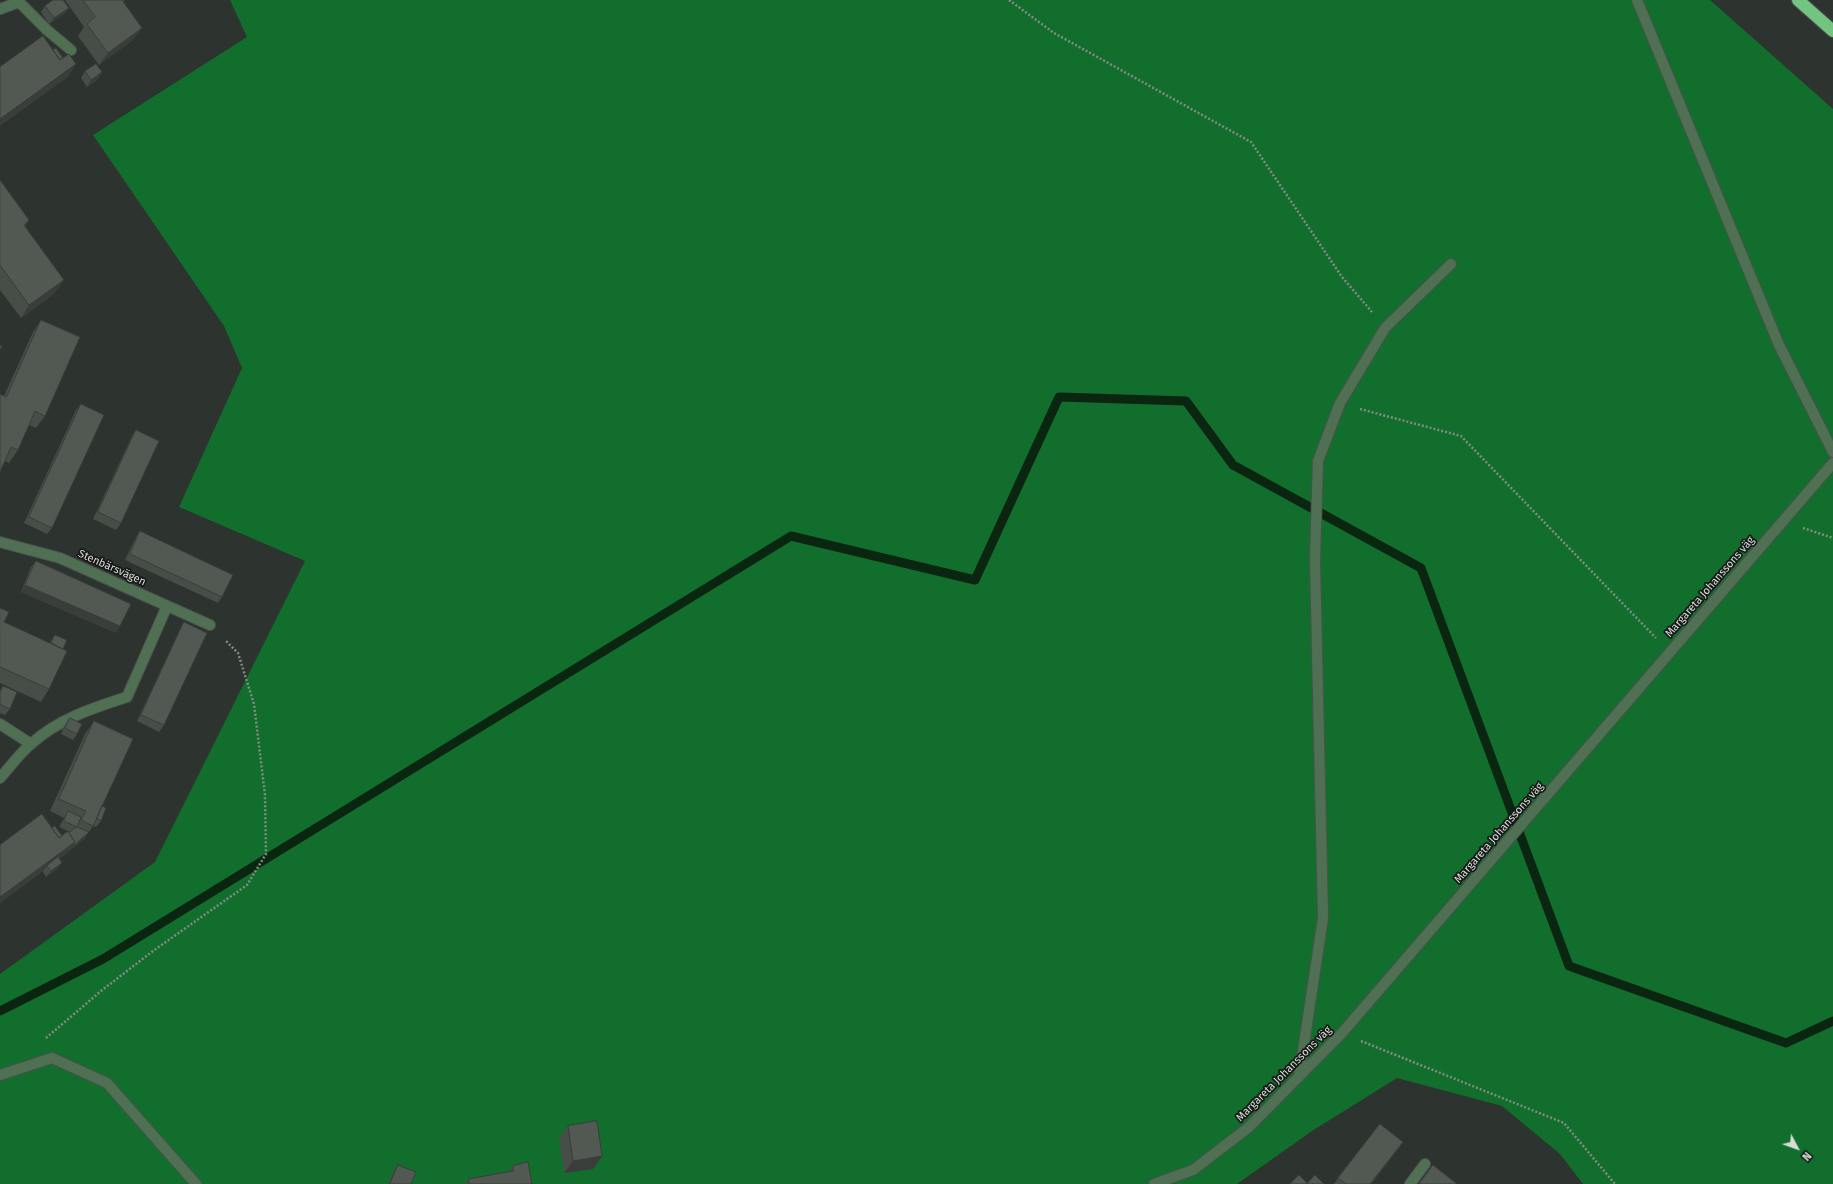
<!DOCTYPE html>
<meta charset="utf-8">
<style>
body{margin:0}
#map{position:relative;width:1833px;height:1184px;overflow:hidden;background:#2d332e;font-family:"Fira Sans",sans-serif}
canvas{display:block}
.north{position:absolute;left:1777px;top:1128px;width:40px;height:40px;-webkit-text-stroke:3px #171a18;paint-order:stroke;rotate:131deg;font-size:11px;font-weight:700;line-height:16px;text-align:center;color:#d8dcd8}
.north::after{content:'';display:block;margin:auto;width:14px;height:18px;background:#d8dcd8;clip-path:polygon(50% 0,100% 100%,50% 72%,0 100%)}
</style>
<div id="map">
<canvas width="1833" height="1184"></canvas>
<div class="north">N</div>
</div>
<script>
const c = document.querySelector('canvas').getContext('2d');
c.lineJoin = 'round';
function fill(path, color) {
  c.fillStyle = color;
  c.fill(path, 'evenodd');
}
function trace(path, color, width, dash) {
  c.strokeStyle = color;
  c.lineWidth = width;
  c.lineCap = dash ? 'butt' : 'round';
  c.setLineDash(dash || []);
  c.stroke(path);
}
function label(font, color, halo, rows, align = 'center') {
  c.font = font + ' "Fira Sans",sans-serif';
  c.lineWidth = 3.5;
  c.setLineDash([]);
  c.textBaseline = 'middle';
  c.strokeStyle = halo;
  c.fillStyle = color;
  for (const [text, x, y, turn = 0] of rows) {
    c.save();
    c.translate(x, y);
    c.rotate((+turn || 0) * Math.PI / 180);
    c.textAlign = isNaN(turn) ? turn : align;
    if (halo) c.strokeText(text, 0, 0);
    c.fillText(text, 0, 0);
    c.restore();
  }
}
fill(new Path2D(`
 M230 0H1710L1833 109V1184H1583L1560 1154 1502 1106 1397 1078 1312 1131 1237 1184H0V974L155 862 305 561 179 507 242 368 224 326 93 135 247 37Z`), '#126e2d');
trace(new Path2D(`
 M0 1011 103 959 791 536 975 580 1059 397 1186 401 1233 465 1421 568 1569 966 1786 1043 1833 1021`), '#0a2510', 9);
const minor = new Path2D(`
 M1637 0 1779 345 1833 452
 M19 2 47 30 71 50
 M0 9 19 2V0
 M0 542 60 558 210 625
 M0 724 31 744
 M0 778C10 767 19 754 31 744 58 719 93 708 127 697L167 606
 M0 1075 52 1058 107 1083 196 1184
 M1299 1077 1323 918 1315 559 1318 461 1340 403 1385 328 1451 264
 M1154 1184 1193 1170 1249 1127 1342 1033 1833 463
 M1410 1184 1425 1164`);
const highway = new Path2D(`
 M1798 0 1833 31`);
trace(minor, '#4c514d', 12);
trace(highway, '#4c514d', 14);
trace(new Path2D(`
 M1009 0 1054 33 1251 142 1342 277 1372 312
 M1360 409 1461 436 1656 638
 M1803 528 1833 538
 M46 1038 101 991 153 951 247 885 266 854 265 795 254 704 238 653 225 640
 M1361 1041 1564 1123 1615 1184`), '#858a85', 2.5, [2, 2]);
trace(minor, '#507054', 10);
trace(highway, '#72c580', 12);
fill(new Path2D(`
 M65 0H125L123 2 133 40 99 65 78 36 84 27Z
 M45 6 69 8 64 14 49 24 41 12Z
 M85 71 102 72 98 79 87 87 81 78Z
 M0 180 29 220 25 227 55 293 21 318 0 290Z
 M41 320 45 416 36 428 29 425 18 450 9 463 5 461 4 396 33 332Z
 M81 404 52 528 47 534 24 523 76 410Z
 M136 430 121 523 116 530 93 519 132 436Z
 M140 531 222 597 218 603 125 560 136 537Z
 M36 561 116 633 21 592 31 567Z
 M0 608 4 622 50 643 55 635 63 649 49 689 41 702 0 683Z
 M184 622 164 725 159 732 137 721 180 629Z
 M3 686 10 709 5 715 0 713V690Z
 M70 718 77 734 73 740 61 734 65 725Z
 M94 721 102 806 101 821 96 827 93 826 84 839 59 859 57 869 46 877 43 872V871L0 903 52 828 62 836 70 832 59 827 64 818 50 811 85 734Z
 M568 1126 602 1156 593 1169 564 1173 559 1138Z
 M1399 1148 1371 1184H1334L1338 1178Z
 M398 1165 411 1184H388L393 1172Z
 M513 1166 532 1184H465L468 1179 508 1172Z`), '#474d47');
fill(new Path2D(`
 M69 8 64 14 49 24 54 18Z
 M142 28 133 40 99 65 108 53Z
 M76 64 68 77 0 126V119Z
 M102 72 98 79 87 87 91 80Z
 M29 220 20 233 24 225Z
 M64 280 55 293 21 318 29 305Z
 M25 585 120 626 116 633 21 592Z
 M89 832 84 839 66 854 48 867 47 866 43 871 0 903V897L75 842Z
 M62 863 57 869 46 877 51 871Z
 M1403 1142 1399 1148 1370 1184Z
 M602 1156 593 1169 564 1173 573 1161Z`), '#393e3a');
const building = new Path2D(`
 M53 0H63L69 8 54 18 45 6Z
 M83 0H122L142 28 108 53 87 24 95 17Z
 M43 36 60 60 69 54 76 64 0 119V67Z
 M56 48 63 58 60 60 53 50Z
 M96 64 102 72 91 80 85 71Z
 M0 180 29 220 24 225 64 280 29 305 0 265Z
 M41 320 80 337 45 416 35 411 18 450 11 447 0 472V394L6 397Z
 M0 345 2 346 0 350Z
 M81 404 104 415 52 528 29 517Z
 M136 430 159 441 121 523 98 512Z
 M140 531 233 575 222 597 130 554Z
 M36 561 131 604 120 626 25 585Z
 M0 608 9 612 4 622 67 651 49 689 0 667Z
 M184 622 207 633 164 725 141 715Z
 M55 635 67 640 63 649 51 643Z
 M3 686 17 692 10 709 0 704V693Z
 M70 718 82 724 77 734 65 728Z
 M94 721 133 739 93 826 81 820 86 811 59 799Z
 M102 806 106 808 101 821 97 819Z
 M68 811 81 817 77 827 64 821Z
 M42 814 59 838 68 831 75 842 0 897V845Z
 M55 826 62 836 59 838 52 828Z
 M77 827 89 832 71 848 75 842 69 833Z
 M58 857 62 863 51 871 47 866Z
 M597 1121 602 1156 573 1161 568 1126Z
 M1380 1124 1403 1142 1370 1184H1346L1338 1178Z
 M528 1162 532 1184H469L468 1179 513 1171V1166Z
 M398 1165 416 1172 411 1184H390Z
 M1433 1165 1457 1184H1419Z
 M1299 1175 1307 1183V1184H1290Z
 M1315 1175 1324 1184H1307Z`);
fill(building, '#525953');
trace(building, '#393e3a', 1);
label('11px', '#d8dcd8', '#171a18', [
 ["Stenbärsvägen",112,568,24],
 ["Margareta Johanssons väg",1710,587,-49],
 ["Margareta Johanssons väg",1499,833,-49],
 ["Margareta Johanssons väg",1284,1074,-45]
]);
</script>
